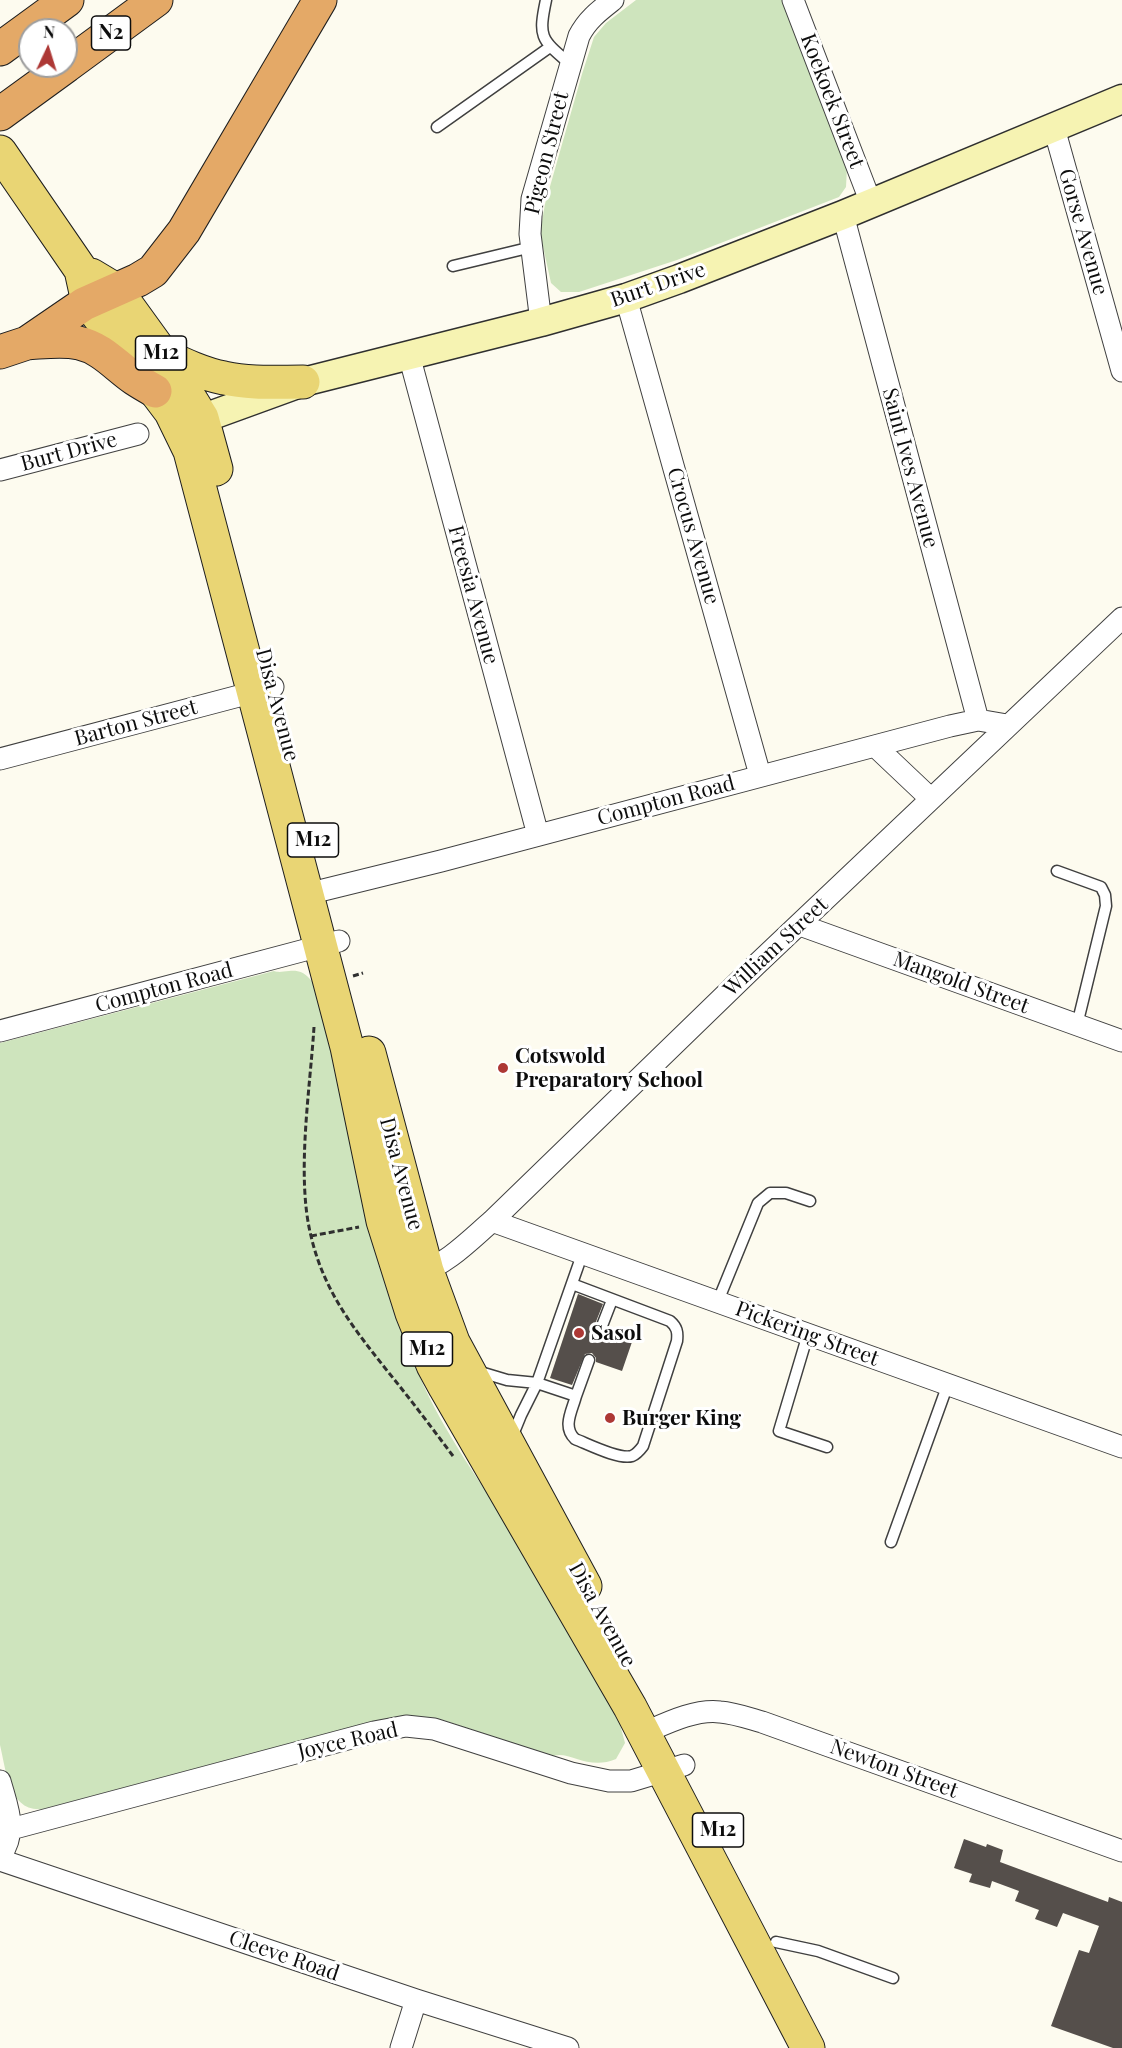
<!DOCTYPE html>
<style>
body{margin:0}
#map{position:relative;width:1122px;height:2048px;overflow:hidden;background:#fdfbef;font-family:"Playfair Display",serif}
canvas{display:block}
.north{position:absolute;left:18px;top:18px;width:60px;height:60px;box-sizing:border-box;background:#fff;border:2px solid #9e9e9e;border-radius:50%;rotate:4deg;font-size:16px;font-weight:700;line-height:24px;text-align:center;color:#0d0d0d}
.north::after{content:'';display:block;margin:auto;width:21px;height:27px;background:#ad3835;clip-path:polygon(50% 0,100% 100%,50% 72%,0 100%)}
</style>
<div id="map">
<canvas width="1122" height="2048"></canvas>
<div class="north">N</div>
</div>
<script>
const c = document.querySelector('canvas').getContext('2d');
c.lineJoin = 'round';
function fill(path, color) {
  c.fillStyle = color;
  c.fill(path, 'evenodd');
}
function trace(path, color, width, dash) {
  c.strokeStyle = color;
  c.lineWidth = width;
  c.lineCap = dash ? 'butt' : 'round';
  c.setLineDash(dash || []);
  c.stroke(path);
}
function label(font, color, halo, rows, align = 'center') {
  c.font = font + ' "Playfair Display",serif';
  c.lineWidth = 6;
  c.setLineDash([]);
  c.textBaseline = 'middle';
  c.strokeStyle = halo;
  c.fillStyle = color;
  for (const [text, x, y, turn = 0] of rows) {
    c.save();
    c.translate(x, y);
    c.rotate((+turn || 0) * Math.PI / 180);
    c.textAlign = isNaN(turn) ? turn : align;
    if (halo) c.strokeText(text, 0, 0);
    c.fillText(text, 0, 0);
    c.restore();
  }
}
fill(new Path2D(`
 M636 0H782L847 167 846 187 839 197 677 260 579 292H561L551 283 540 233 545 204 582 74 594 37 606 23Z
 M274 971C280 973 283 971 289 971 306 969 311 980 320 993 347 1120 367 1255 419 1375 444 1434 483 1485 517 1539 553 1596 584 1658 618 1717L625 1743 616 1759C588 1771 569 1750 553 1756L443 1720 428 1717 404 1716 363 1724 43 1809C9 1813 6 1770 0 1745V1043Z`), '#cee4bd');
fill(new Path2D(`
 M578 1294 603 1304 593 1329 595 1336 602 1338 607 1333 632 1342 622 1371 596 1362V1358L592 1353 585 1354 572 1385 550 1378Z
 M964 1839 986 1847 987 1844 1003 1850 1000 1862 1108 1902 1109 1897 1122 1902V2048H1113L1051 2026 1079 1950 1089 1953 1099 1926 1063 1913 1057 1927 1035 1919 1039 1910 1015 1901 1019 1891 992 1881 990 1888 969 1882 972 1874 954 1868Z`), '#554f4b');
const lane = new Path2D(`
 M546 0C538 38 541 39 570 64
 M437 127 550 47
 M453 266 532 247
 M1057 871 1101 887 1105 895 1106 906 1077 1025
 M718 1301 758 1203 770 1193H786L810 1201
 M600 1331 612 1300
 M808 1334 779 1431 827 1447
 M477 1371 507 1380 537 1383 576 1396C572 1411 562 1427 575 1439 588 1444 619 1460 632 1456 637 1454 640 1450 643 1446L677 1341C678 1332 677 1327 670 1321L572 1284
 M576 1396 589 1360
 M512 1437 521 1415 537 1383 583 1252
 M891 1542 948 1384
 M776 1942 818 1951 893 1978`);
const street = new Path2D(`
 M793 0 871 203
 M1054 128 1122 371
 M843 215 978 720
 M626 298 760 775
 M541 322 530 234 532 199 579 36C587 20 599 11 613 0
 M409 355 538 835
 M0 470 138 434
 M875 746 931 799
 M0 759 273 687
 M307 894 441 861 950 726 978 720 1007 725
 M800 925 1122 1041
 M0 1031 339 941
 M492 1221 1122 1447
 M417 1274C446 1265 469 1241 492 1221L756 965 1122 618
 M644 1733C667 1723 695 1709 720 1712 734 1713 748 1718 762 1722L1122 1851
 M0 1781C8 1810 18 1830 0 1857
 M11 1829 374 1732 406 1726 434 1729 571 1773 609 1781H631L684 1765
 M0 1860 416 2000 568 2048
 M401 2048 416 2000`);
const secondary = new Path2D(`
 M182 426 303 382 541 322 626 298 679 279 843 215 1122 99`);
const primary = new Path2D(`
 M0 152 81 270 88 302 171 412 190 451 347 1047 383 1221 412 1313 433 1365 445 1387 630 1707 808 2048
 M91 275 116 290 163 355 202 418 216 469
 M163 355C182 364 203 374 224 378 250 384 277 382 303 382
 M369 1053 427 1271 453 1342 585 1586`);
const highway = new Path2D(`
 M0 49 67 0
 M66 66 156 0
 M0 114 66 66
 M27 343C44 342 63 339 79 343 102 348 116 366 135 379 141 383 148 387 155 391
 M0 352 27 343 84 304 138 280 153 271 184 231 320 0`);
trace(lane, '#404040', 13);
trace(street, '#404040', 23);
trace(secondary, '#2f2f2f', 31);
trace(primary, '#1e1e1e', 35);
trace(highway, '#1e1e1e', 35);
trace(new Path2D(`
 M353 976 363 973
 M314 1027C310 1090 296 1176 311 1236 324 1292 354 1329 389 1373 411 1400 432 1428 453 1456
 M311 1236 359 1227`), '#2f2f2f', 3, [6, 3]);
trace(lane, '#fff', 10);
trace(street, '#fff', 21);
trace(secondary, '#f6f3b2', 28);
trace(primary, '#e9d574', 33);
trace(highway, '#e4a967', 33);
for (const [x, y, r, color] of [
 [503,1068,6,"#ad3835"],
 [579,1333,6,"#ad3835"],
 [610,1418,6,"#ad3835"]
]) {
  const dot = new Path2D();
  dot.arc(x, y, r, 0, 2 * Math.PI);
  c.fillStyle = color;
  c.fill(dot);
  trace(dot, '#fff', 2);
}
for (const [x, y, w] of [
 [111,33,39],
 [161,353,51],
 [313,840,51],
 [427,1349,51],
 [718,1830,51]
]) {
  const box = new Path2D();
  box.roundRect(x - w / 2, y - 17, w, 34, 4.5);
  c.fillStyle = '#fff';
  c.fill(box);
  trace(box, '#0d0d0d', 1.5);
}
label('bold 20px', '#0d0d0d', null, [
 ["N2",111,33],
 ["M12",161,353],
 ["M12",313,840],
 ["M12",427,1349],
 ["M12",718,1830]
]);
label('21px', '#0d0d0d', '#fff', [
 ["Koekoek Street",832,101,69],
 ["Pigeon Street",547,153,-76],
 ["Gorse Avenue",1083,232,74],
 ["Burt Drive",658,285,-19],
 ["Burt Drive",69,452,-15],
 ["Saint Ives Avenue",910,468,75],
 ["Crocus Avenue",693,536,74],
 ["Freesia Avenue",473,595,75],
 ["Disa Avenue",277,705,75],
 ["Barton Street",136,723,-15],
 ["Compton Road",666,801,-15],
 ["William Street",776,947,-43],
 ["Mangold Street",961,983,20],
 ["Compton Road",164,988,-15],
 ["Disa Avenue",401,1174,75],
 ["Pickering Street",807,1334,20],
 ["Disa Avenue",602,1615,61],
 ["Joyce Road",348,1741,-13],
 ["Newton Street",894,1769,20],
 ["Cleeve Road",284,1956,19]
]);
label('bold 21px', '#0d0d0d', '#fff', [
 ["Cotswold",515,1056],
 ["Preparatory School",515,1080],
 ["Sasol",591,1333],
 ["Burger King",622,1418]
], 'left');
</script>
